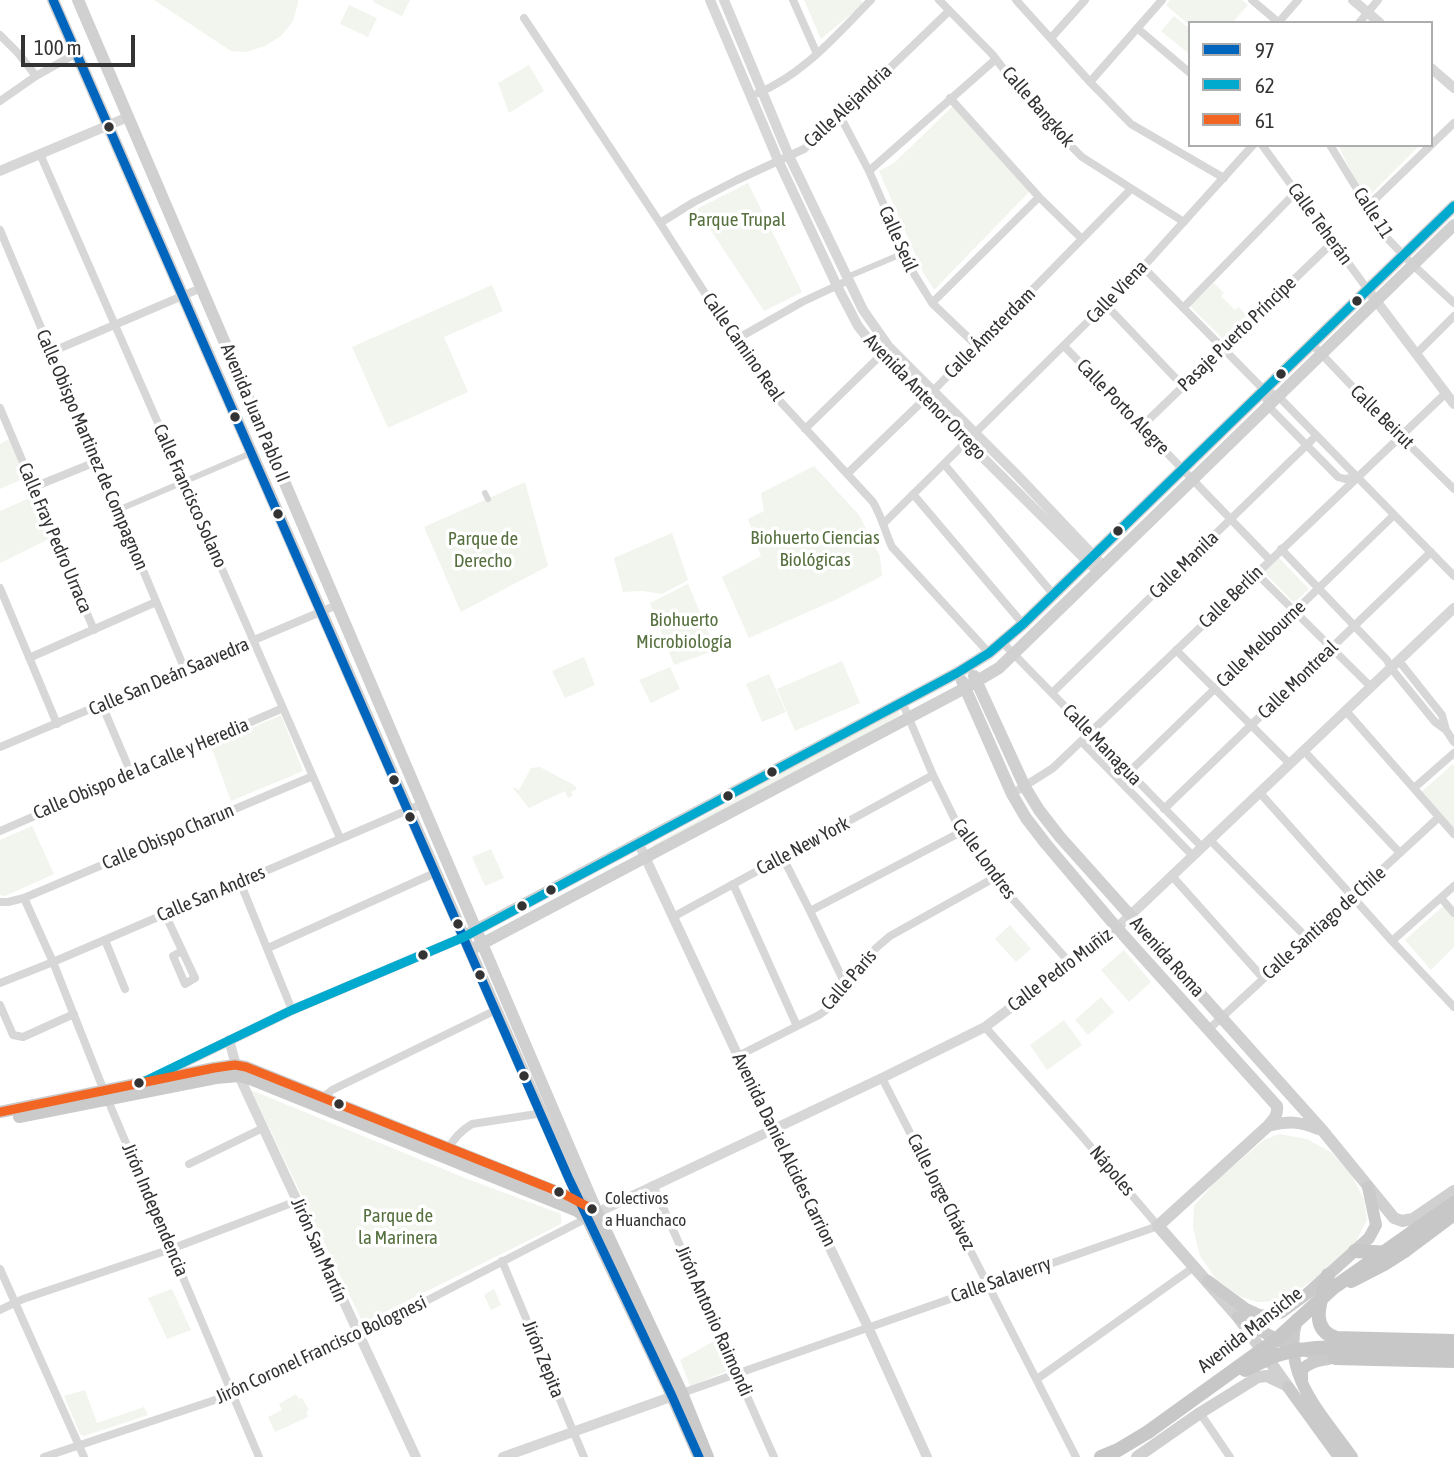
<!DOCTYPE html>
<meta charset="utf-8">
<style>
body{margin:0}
#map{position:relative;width:1454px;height:1457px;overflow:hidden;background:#fff;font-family:"Asap Condensed",sans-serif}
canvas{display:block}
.legend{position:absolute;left:1188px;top:21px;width:245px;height:126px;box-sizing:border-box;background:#fff;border:2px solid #adadad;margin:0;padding:9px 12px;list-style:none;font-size:21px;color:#333}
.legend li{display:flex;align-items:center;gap:14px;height:35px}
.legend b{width:35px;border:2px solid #adadad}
.scale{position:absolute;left:21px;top:35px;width:114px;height:32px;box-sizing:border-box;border:4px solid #333;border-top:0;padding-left:9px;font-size:21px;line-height:24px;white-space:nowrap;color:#333;-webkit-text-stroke:5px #fff;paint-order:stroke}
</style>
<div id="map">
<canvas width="1454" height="1457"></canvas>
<ul class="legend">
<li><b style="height:9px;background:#0065bd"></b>97</li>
<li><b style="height:9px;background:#00a9ce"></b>62</li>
<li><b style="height:9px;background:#f26522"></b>61</li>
</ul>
<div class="scale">100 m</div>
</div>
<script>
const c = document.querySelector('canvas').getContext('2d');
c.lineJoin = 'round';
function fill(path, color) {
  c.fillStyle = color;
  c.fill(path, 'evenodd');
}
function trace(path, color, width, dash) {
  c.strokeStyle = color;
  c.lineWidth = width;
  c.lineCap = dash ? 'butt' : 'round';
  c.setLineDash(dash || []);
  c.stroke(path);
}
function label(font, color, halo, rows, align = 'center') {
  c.font = font + ' "Asap Condensed",sans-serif';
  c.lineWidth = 7;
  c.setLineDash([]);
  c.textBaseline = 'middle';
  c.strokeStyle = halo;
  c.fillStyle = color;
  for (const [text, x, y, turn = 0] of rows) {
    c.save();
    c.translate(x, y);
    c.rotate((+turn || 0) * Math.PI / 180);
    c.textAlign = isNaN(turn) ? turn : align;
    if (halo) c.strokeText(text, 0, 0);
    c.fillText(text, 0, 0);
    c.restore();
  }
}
fill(new Path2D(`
 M154 0H298V3L293 21 281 36 265 46 246 52 231 51Z
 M374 0H410L402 16 373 2Z
 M804 0H861L863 4 821 39Z
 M1170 0H1242L1248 5 1232 23H1190V26L1166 5Z
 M349 5 377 18 368 37 340 24Z
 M1174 16 1190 29V51L1188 53 1161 31Z
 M529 65 544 91 509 113 498 83Z
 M953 106 1029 192 934 290 923 272 879 171 894 163Z
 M1338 145H1420L1365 200Z
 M748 183 802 292 764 311 697 209Z
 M1214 283 1224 293 1221 296 1235 310 1239 307 1248 317 1224 340 1190 306Z
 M492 285 503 311 444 337 468 392 388 428 352 347Z
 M9 439 25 478 0 489V444Z
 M814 466 859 515 880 556 882 576 835 600 749 638 722 577 761 556 748 519 764 511 761 493Z
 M525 482 548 566 461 612 424 527Z
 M32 497 49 539 0 563V511Z
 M672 533 688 580 662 594 643 591 623 592 614 558Z
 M1278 557 1309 589 1294 603 1264 572Z
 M688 584 716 650 674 665 650 603Z
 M584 657 595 685 565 698 552 671Z
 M842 661 860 703 795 731 777 689Z
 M670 667 680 689 651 703 639 680Z
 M769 674 786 712 762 722 746 684Z
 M897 709 900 715 656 850 653 845Z
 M281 715 303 771 231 801 211 746Z
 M1453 764 1454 765V832L1420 793Z
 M540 767 574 785 577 789 571 792 573 796 568 798 565 791 529 808 512 787 519 790 531 768Z
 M32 826 54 874 5 896 0 895V840Z
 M491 849 504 878 485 886 472 857Z
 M1448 902 1454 910V947L1431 970 1405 940Z
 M1010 925 1031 949 1016 962 995 939Z
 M1124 950 1151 982 1129 1002 1101 970Z
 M1101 997 1114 1012 1088 1035 1075 1020Z
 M1064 1020 1082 1045 1047 1070 1030 1045Z
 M251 1090 465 1178 561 1214V1224L363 1323Z
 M1279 1134 1307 1139 1332 1153 1351 1174 1364 1199 1367 1220 1352 1249 1325 1271 1296 1292 1279 1301 1257 1302 1239 1296 1216 1279 1200 1256 1193 1228 1194 1206 1218 1179 1264 1140Z
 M172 1289 191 1330 167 1339 148 1298Z
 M494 1289 501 1305 491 1310 484 1295Z
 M716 1340 727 1371 690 1386 680 1360Z
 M85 1390 97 1423 144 1407 148 1415 84 1436 80 1434 64 1396Z
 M296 1394 299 1399 302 1398 309 1410 306 1412 308 1417 275 1432 268 1417 282 1410 279 1404Z`), '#f1f5ed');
trace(new Path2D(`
 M847 277 904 253
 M485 493 488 499
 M118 510 251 453`), '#d7d7d7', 6);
trace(new Path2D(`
 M793 0 817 54
 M939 0 992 54 1036 111 1082 157 1184 222
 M1016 0 1090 82 1131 124 1224 178
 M1252 0 1278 22
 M524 18 660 223 735 340 778 399 873 502C882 517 885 532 892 547L989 653
 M1278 23 1298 0
 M1359 23 1378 0
 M1137 28 1190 73
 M0 35 18 53 36 76
 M1051 38 1085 0
 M1090 82 1162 0
 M758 93C804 74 836 35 871 0
 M950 98 1039 197 1082 239
 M0 101 36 76 77 53
 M840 116 869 171 914 274 932 303 977 346
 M1262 145 1368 290
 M1330 145 1387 238 1413 265 1454 303
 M40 154 340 838
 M869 171 996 59
 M1367 207 1454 123
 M660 223 694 202 737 180 804 149 840 116 949 11
 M0 230 185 670
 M1143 267 1264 390 1278 396 1454 576
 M932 303 1039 197
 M1105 304 1183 386
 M1183 308 1296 192
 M735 340 802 302 849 280
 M1312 344 1387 423 1454 489
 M1064 346 1270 560
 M51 352 201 288
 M1416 354 1454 316
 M1264 390 1268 406 1338 477 1345 479 1356 477
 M0 408 94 630
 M1142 426 1333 242
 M805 429 881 355
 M944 464 1053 594
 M847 474 933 391 1131 189
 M34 487 98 461
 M913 494 1023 624
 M884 523 1143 267 1253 145
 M1281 549 1387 660 1391 668 1435 722 1446 730 1454 742
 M1256 573 1371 687
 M0 588 57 724
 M1003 643 1202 847
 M1176 650 1290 764
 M29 658 156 602
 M1399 661 1442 715 1446 730
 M1052 693 1316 436
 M902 702 933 775 961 832 994 878 1070 963
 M102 705 131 773
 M1346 711 1454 834
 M1081 741 1193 856
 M0 747 337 605
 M1304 751 1400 853
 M1129 772 1394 515
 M1414 788 1454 753
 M1260 793 1392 941 1454 1007
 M1012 794 1053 768 1446 393
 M1164 809 1431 552
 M0 831 283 708
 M1210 840 1307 938
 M782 856 810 911 846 986
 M1172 876 1263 978
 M240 882 292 1010
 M733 884 797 1026
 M24 898 53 962 104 1091 259 1457
 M1441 898 1454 913
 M0 902H8L24 898 313 776
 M810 911 961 832
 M165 914 195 978 185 984 173 956 182 951
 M673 917 933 775
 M105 940 125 989
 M1392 941 1454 886
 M268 948 435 873
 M0 983 53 962 422 804
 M0 1005 13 1035 23 1037 74 1014
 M1209 1029 1439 817
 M738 1056 819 1015 832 1006 856 971 876 948 890 936 994 878
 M882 1078 1076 1457
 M322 1098 332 1090 496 1010
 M447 1151C453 1139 460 1131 472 1124L543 1113
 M189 1164 263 1128
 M653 1185 774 1457
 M502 1261 584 1457
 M0 1269 84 1457
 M0 1310 23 1299 171 1249 297 1201
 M1037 1379 1194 1267
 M682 1393 1158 1226 1080 1134 985 1027
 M1200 1413 1230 1457
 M44 1457 233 1394 358 1336 587 1218`), '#d7d7d7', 8);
trace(new Path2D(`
 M710 0 778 160 837 286 858 326 881 355 924 399 1092 566
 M724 0 789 156 863 310 889 347 1017 475 1104 567
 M1353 0 1380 23
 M1431 68 1454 88
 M0 171 128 117
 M1368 290 1454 404
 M639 844 738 1056 868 1327 927 1457
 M229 1040 239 1076 416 1457
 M151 1079 292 1010 464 937
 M592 1215 882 1078 985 1027 1117 928 1454 608
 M503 1457 679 1394`), '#d7d7d7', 10);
trace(new Path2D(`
 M53 0 583 1208
 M78 0 597 1212
 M974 676 1025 787 1039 810 1060 837 1323 1131 1394 1218 1402 1221 1413 1219 1454 1191
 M962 681 1012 794 1026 818 1046 844 1117 928 1277 1106C1278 1115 1274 1119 1268 1126L1158 1226 1238 1317 1288 1387
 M470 933 957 673 989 653 1023 624 1454 206
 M476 947 965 688 999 668 1454 225
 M1268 1126C1288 1121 1299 1121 1318 1129
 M1137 1457 1200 1413 1258 1377 1267 1376 1286 1385`), '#d0d0d0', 12);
trace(new Path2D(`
 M0 1112 214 1068 235 1065 246 1067 580 1201 597 1212 682 1393 708 1457
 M19 1117 216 1078 239 1076 250 1079 577 1211 587 1218 672 1396 699 1457
 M1208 1281 1246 1309 1259 1315 1271 1316 1282 1312 1308 1293 1369 1238 1376 1225 1368 1187
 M1238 1317C1269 1337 1299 1352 1335 1358
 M1297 1319C1280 1375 1323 1415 1352 1457
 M1302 1383V1370C1309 1362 1317 1361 1328 1359
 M1288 1387 1339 1457`), '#cacaca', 12);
trace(new Path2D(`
 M1355 1251 1391 1253
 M1328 1275C1323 1296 1306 1328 1336 1338L1454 1341
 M1351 1281 1384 1264 1406 1250 1454 1214
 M1335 1358 1454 1361
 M1101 1457 1118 1450 1148 1432`), '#c7c7c7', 14);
trace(new Path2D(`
 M1245 1370 1274 1356 1292 1351 1316 1348 1337 1347 1454 1350
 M1148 1432 1277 1339 1333 1288 1454 1203`), '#c7c7c7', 14);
trace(new Path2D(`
 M53 0 569 1179 672 1396 699 1457`), '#0065bd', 9);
trace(new Path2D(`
 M141 1083 292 1010 464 937 957 673 989 653 1023 624 1454 206`), '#00a9ce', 9);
trace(new Path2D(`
 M0 1112 214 1068 235 1065 246 1067 562 1193 592 1209`), '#f26522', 9);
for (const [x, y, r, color] of [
 [109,127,6,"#333"],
 [1357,301,6,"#333"],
 [1281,374,6,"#333"],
 [235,417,6,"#333"],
 [278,514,6,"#333"],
 [1118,531,6,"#333"],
 [772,772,6,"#333"],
 [394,780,6,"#333"],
 [728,796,6,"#333"],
 [410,817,6,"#333"],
 [551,890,6,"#333"],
 [522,906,6,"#333"],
 [458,924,6,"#333"],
 [423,955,6,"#333"],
 [480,975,6,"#333"],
 [524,1076,6,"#333"],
 [139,1083,6,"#333"],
 [339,1104,6,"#333"],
 [559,1192,6,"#333"],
 [592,1209,6,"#333"]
]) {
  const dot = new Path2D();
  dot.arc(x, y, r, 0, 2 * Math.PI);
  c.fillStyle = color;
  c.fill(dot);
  trace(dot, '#fff', 2.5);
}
label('17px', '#333', '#fff', [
 ["Colectivos",605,1199],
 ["a Huanchaco",605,1221]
], 'left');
label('19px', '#333', '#fff', [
 ["Calle Alejandria",848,106,-43],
 ["Calle Bangkok",1038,107,49],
 ["Calle 11",1373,213,57],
 ["Calle Teherán",1320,224,54],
 ["Calle Seúl",898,239,66],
 ["Calle Viena",1117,292,-46],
 ["Calle Ámsterdam",990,333,-45],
 ["Pasaje Puerto Príncipe",1237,334,-44],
 ["Calle Camino Real",743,347,55],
 ["Avenida Antenor Orrego",925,397,46],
 ["Calle Porto Alegre",1123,407,46],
 ["Avenida Juan Pablo II",255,413,67],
 ["Calle Beirut",1382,417,45],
 ["Calle Obispo Martinez de Compagnon",92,450,67],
 ["Calle Francisco Solano",190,496,66],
 ["Calle Fray Pedro Urraca",55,538,67],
 ["Calle Manila",1184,565,-44],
 ["Calle Berlín",1231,597,-44],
 ["Calle Melbourne",1261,644,-44],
 ["Calle San Deán Saavedra",169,677,-23],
 ["Calle Montreal",1298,680,-44],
 ["Calle Managua",1102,745,46],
 ["Calle Obispo de la Calle y Heredia",141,769,-23],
 ["Calle Obispo Charun",168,837,-23],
 ["Calle New York",803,846,-28],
 ["Calle Londres",984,859,54],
 ["Calle San Andres",211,894,-23],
 ["Calle Santiago de Chile",1324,923,-42],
 ["Avenida Roma",1167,957,48],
 ["Calle Pedro Muñiz",1060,970,-37],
 ["Calle Paris",849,980,-49],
 ["Avenida Daniel Alcides Carrion",784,1150,64],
 ["Nápoles",1112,1171,50],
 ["Calle Jorge Chávez",941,1192,63],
 ["Jirón Independencia",155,1210,67],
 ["Jirón San Martín",319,1250,66],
 ["Calle Salaverry",1001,1280,-19],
 ["Jirón Antonio Raimondi",714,1321,66],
 ["Avenida Mansiche",1250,1330,-38],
 ["Jirón Coronel Francisco Bolognesi",321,1350,-25],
 ["Jirón Zepita",543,1359,68]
]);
label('19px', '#56703f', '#fff', [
 ["Parque Trupal",737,220],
 ["Biohuerto Ciencias",815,538],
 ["Biológicas",815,560],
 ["Parque de",483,539],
 ["Derecho",483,561],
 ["Biohuerto",684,620],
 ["Microbiología",684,642],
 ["Parque de",398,1216],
 ["la Marinera",398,1238]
]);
</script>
